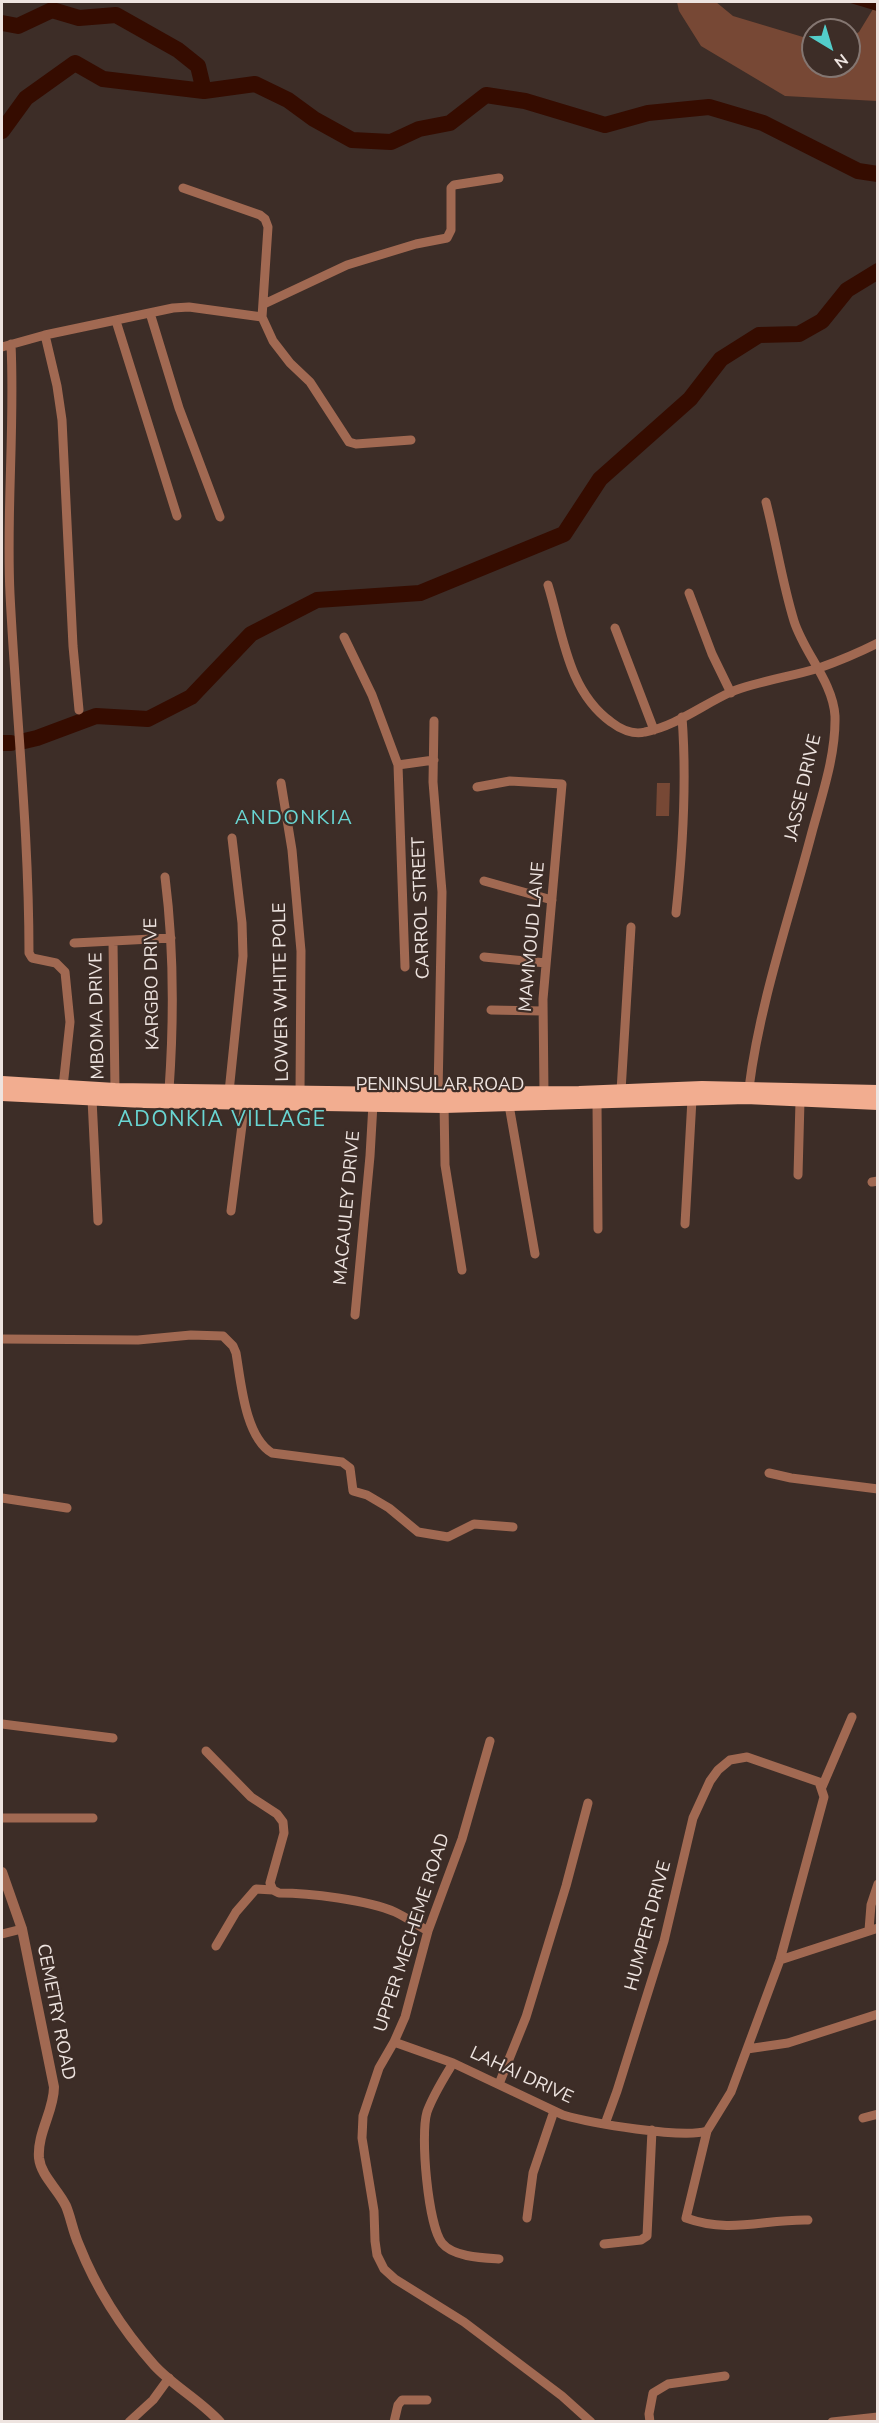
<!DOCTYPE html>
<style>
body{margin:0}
#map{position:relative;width:879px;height:2423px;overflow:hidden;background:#3d2d27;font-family:"Nunito Sans",sans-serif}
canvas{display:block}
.frame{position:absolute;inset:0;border:3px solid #eee4e0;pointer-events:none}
.north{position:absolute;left:801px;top:18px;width:60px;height:60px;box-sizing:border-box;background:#3d2d27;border:2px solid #847671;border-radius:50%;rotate:142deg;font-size:16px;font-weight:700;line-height:24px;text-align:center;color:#eee4e0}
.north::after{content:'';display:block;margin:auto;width:21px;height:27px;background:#53cdca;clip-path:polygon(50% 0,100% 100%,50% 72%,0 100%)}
</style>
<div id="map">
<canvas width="879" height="2423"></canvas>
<div class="frame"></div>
<div class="north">N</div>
</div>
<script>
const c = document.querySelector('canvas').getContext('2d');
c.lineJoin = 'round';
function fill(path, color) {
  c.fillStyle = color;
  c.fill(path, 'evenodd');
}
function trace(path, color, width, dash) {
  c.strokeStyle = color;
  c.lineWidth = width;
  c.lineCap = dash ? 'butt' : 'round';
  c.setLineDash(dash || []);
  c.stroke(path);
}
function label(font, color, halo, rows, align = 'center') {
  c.font = font + ' "Nunito Sans",sans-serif';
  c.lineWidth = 4.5;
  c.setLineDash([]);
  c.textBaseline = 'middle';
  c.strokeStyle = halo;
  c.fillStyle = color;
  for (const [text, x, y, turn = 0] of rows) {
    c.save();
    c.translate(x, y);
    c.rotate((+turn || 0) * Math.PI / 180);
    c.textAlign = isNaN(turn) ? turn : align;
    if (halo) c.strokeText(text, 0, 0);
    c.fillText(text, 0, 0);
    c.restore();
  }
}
fill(new Path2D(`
 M677 2H716L733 16 813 40V66H849V38L859 32 873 9 877 11V101L785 96 701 46 679 11Z
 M657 783H670L669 816H656Z`), '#774835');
fill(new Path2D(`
 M847 2H877V11Z`), '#350c00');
trace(new Path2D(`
 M2 23 18 26 52 10 79 18 116 15 178 50 198 66 204 91
 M2 131 26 98 75 63 103 79 204 91 255 84 288 100 314 119 352 140 391 142 419 129 450 123 486 95 525 101 605 125 648 113 709 107 763 123 858 171 878 174
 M20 742 37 738 96 716 148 719 191 697 251 634 317 600 420 593 564 534 600 479 690 399 721 359 759 335 799 334 822 321 847 290 878 271
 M2 743H11`), '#350c00', 16);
trace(new Path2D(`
 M183 188 260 215 265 219 268 227 262 317 273 341 290 363 310 382 349 442 356 444 411 440
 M264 304 347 265 416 244 447 238 451 230V188L454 185 499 178
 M150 313 179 408 220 517
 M116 321 177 516
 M45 335 57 386 62 420 73 646 79 710
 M11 344C15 428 6 511 10 594 16 714 29 833 29 953L32 958 56 963 65 972 70 1022 63 1087
 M2 347 45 335 173 308 189 307 262 317
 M548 585C563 633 567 690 611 722 620 729 633 735 645 732 676 726 702 705 731 692 759 681 790 677 819 668 839 661 858 653 878 643
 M689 593 712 654 731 693
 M615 628 654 730
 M344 637 372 695 398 765 405 967
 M434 721 433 782 442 892 438 1093
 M398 765 434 760
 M281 783 292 850 301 951 300 1093
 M477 787 510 781 562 784 543 999 544 1094
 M165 877C174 948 174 1019 169 1090
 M484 881 552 900
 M676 913C683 848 687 782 682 717
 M113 941 115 1090
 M74 943 171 938
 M484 957 546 963
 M491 1010 542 1011
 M749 1088C760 1001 790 916 812 832 822 795 836 755 835 716 833 682 804 653 794 621 782 582 776 541 766 502
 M621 1091 631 927
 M229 1092 243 956 242 923 232 838
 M92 1099 98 1221
 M597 1102 598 1229
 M444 1103 445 1165 462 1270
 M509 1105 535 1254
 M798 1175 800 1101
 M872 1182 878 1181
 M231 1211 245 1102
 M685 1224 692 1099
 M355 1315 370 1156 373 1104
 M2 1339 138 1340 191 1335 223 1336 233 1346 236 1353C241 1382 245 1437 272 1453L342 1462 350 1468 353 1491 367 1495 389 1508 418 1532 448 1537 474 1524 513 1527
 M769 1473 791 1478 878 1489
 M2 1498 67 1508
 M2 1724 113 1738
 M490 1741 462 1839 428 1931 405 2017 394 2042 379 2068 363 2116 362 2138 374 2211 375 2241 377 2255 384 2269 395 2279 464 2322 562 2396 591 2422
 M206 1751 251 1797 277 1814 283 1822 284 1833 270 1883 273 1890
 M822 1787 852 1717
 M2 1818H93
 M869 1930 871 1905 878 1884
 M2 1934 22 1929
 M216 1946 236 1912 256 1889 273 1890 279 1893C309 1893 368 1900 395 1912 406 1917 417 1925 428 1931
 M780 1960 878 1928
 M394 2042 453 2063 563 2115C591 2123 682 2139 707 2131
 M747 2049 788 2043 878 2014
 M453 2063C444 2078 433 2095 427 2112 420 2135 428 2225 442 2243 453 2257 483 2258 499 2259
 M499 2084 526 2017 566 1886 588 1803
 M863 2118 878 2114
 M605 2124 617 2091 664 1941 693 1818 710 1781 718 1770 730 1760 747 1757 819 1782 824 1797 780 1960 731 2092 707 2131 686 2218C730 2234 764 2219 808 2220
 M527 2218 533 2173 554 2111
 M604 2244 641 2240 647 2236 652 2130
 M129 2422 153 2400 169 2378
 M394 2422 398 2405 402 2400H427
 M650 2422 649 2414 653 2393 668 2384 725 2376
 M832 2422 878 2417`), '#a16952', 9);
trace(new Path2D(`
 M2 1872 22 1929 54 2087C54 2111 37 2133 39 2158 41 2176 58 2189 66 2206 71 2218 73 2232 79 2245 96 2288 123 2330 154 2365 173 2386 200 2400 220 2422`), '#a16952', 10);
trace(new Path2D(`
 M2 1083 115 1090 398 1094 579 1093 702 1088 878 1092
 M2 1094 144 1101 444 1106 746 1097 878 1103`), '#f2ad90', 14);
label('18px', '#eee4e0', '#3d2d27', [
 ["JASSE DRIVE",804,788,-77],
 ["CARROL STREET",422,908,-92],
 ["MAMMOUD LANE",533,937,-85],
 ["KARGBO DRIVE",153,984,-91],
 ["LOWER WHITE POLE",282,992,-91],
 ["MBOMA DRIVE",98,1016,-91],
 ["PENINSULAR ROAD",440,1086],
 ["MACAULEY DRIVE",348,1208,-85],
 ["HUMPER DRIVE",649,1926,-75],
 ["UPPER MECHEME ROAD",413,1933,-72],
 ["CEMETRY ROAD",55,2012,79],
 ["LAHAI DRIVE",521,2076,25]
]);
c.letterSpacing = '1.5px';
label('20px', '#69d6d3', '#3d2d27', [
 ["ANDONKIA",294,819]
]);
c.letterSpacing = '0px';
c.letterSpacing = '1.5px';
label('21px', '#69d6d3', '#3d2d27', [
 ["ADONKIA VILLAGE",222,1121]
]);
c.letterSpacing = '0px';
</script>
